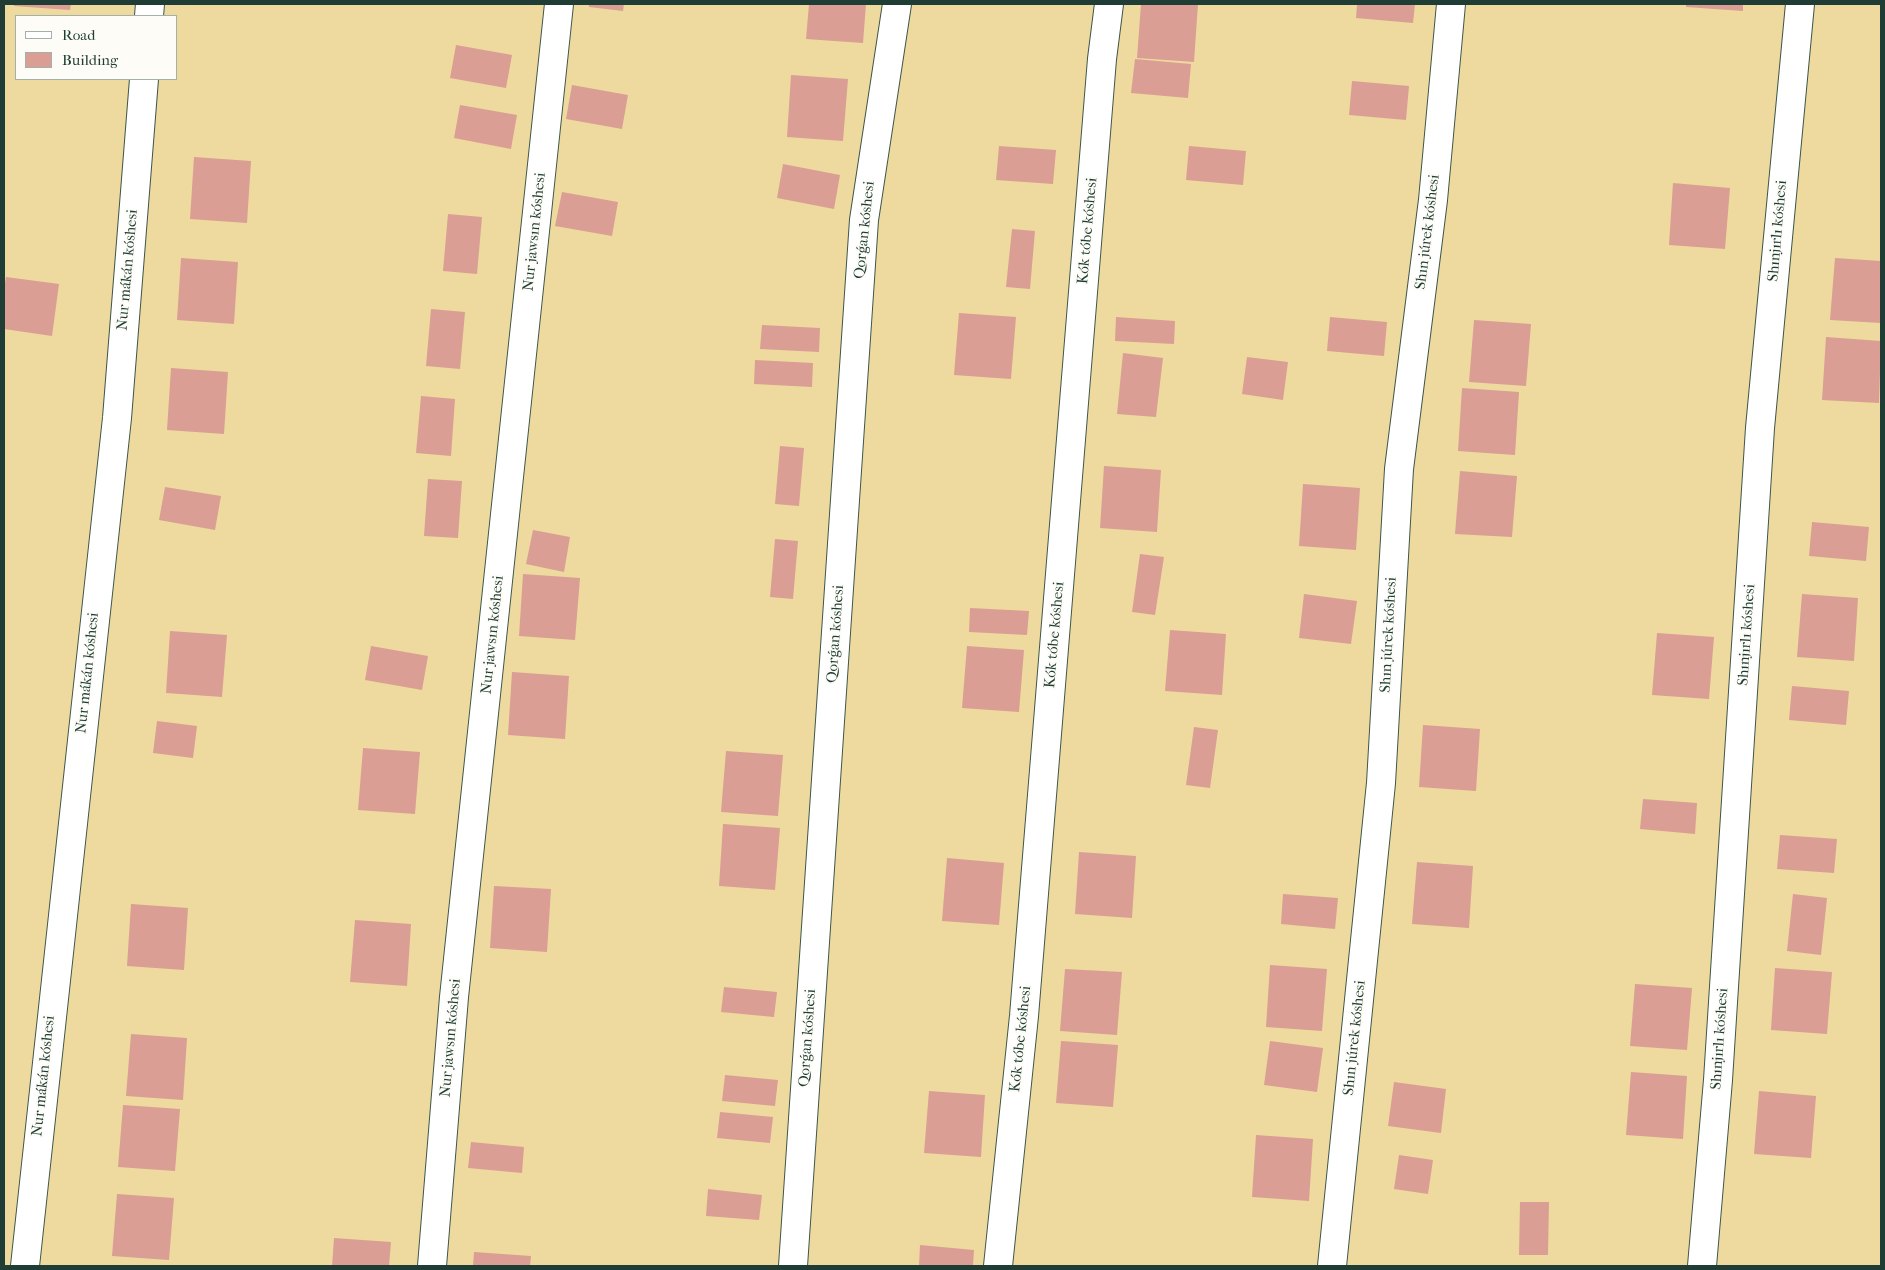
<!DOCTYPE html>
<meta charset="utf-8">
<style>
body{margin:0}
#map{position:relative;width:1885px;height:1270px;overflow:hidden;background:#e8e1be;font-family:"IM FELL French Canon",serif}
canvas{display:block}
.frame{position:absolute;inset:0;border:5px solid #1f3d34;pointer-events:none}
.legend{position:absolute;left:15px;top:15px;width:162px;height:65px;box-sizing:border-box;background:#fdfcf7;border:1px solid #a4b0a9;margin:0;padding:6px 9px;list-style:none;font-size:15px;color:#1f3d34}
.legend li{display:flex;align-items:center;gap:10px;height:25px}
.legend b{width:25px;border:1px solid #a4b0a9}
</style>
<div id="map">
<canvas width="1885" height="1270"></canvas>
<div class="frame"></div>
<ul class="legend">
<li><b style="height:6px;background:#fff"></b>Road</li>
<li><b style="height:14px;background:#da9e95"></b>Building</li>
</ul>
</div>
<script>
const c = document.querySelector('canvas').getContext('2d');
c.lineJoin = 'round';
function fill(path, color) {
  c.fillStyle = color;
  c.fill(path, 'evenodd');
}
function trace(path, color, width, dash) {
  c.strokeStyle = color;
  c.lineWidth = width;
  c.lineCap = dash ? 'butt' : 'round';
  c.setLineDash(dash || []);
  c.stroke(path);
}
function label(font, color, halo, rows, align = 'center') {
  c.font = font + ' "IM FELL French Canon",serif';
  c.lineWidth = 4;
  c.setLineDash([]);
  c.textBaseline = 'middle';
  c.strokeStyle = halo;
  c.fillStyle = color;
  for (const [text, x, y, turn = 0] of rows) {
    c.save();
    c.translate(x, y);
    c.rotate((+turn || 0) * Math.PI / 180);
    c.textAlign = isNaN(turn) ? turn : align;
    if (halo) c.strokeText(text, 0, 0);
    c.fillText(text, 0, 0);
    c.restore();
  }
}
fill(new Path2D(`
 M4 4H1881V1266H4ZM16 16H176V79H16Z`), '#eeda9e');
fill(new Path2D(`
 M14 4H71L70 10 14 6Z
 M589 4H624L623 11 589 7Z
 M809 4H866L863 43 806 39Z
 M1141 4H1198L1194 62 1137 58Z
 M1357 4H1415L1413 23 1356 18Z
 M1686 4H1743V11L1686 7Z
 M456 45 512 55 506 88 450 78Z
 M1135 59 1191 64 1188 98 1131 93Z
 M791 75 848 79 843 141 787 137Z
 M1352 81 1409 86 1406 120 1349 115Z
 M572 85 628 95 622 129 566 119Z
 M460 105 517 115 511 149 454 138Z
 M999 146 1056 150 1053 184 996 180Z
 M1189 146 1246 151 1243 185 1186 180Z
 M194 157 251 161 247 223 190 219Z
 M783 164 840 175 834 209 777 198Z
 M1673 183 1730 188 1725 249 1669 245Z
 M562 192 618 202 612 236 555 226Z
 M448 214 482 217 477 274 443 271Z
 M1012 229 1035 231 1030 289 1006 287Z
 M181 258 238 262 234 324 177 320Z
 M1835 258 1881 261V323L1830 320Z
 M6 277 59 284 52 336 4 329V289Z
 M431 309 465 312 460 369 426 366Z
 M959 313 1016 317 1011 379 954 375Z
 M1116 317 1175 321 1174 344 1115 341Z
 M1330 317 1387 322 1384 356 1327 351Z
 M1474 320 1531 324 1526 386 1469 382Z
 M762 325 820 328 819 352 760 349Z
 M1826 337 1881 341 1879 403 1822 400Z
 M1123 353 1163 358 1156 417 1117 414Z
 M1247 357 1288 362 1283 400 1242 394Z
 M755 360 813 363 812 387 754 384Z
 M171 368 228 372 224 434 167 430Z
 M1462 388 1519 392 1515 455 1458 451Z
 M421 396 455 399 451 456 416 453Z
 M780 446 804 448 799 506 775 504Z
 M1104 466 1161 470 1157 532 1100 528Z
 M1460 471 1517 476 1512 537 1455 534Z
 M428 479 462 481 458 538 424 536Z
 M1303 484 1360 488 1356 550 1299 546Z
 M165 487 221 496 215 530 159 520Z
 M1812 522 1869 527 1866 561 1809 556Z
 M533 530 570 537 564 572 526 564Z
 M775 539 798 541 793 599 770 597Z
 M1140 554 1164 557 1155 615 1132 612Z
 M523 574 580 578 575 640 519 636Z
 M1304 594 1357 601 1351 644 1299 638Z
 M1802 594 1858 598 1854 661 1797 657Z
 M970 608 1029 611 1027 635 969 632Z
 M1170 630 1226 634 1222 695 1165 691Z
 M170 631 227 635 222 697 166 693Z
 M1657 633 1714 637 1709 699 1652 695Z
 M371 646 428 656 422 690 365 680Z
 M967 646 1024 650 1019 712 962 708Z
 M512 672 569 676 565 739 508 735Z
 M1792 686 1849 691 1846 725 1789 720Z
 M157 721 197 726 193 758 153 753Z
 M1423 725 1480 729 1476 791 1419 787Z
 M1194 727 1218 730 1210 788 1186 785Z
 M363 748 420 752 415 814 358 810Z
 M726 751 783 755 778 816 721 812Z
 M1643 799 1697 803 1695 834 1640 829Z
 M723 824 780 828 775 890 719 886Z
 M1780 835 1837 839 1834 873 1777 869Z
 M1079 852 1136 856 1132 918 1075 914Z
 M947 858 1004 863 999 925 942 921Z
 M1417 862 1473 866 1469 928 1412 924Z
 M494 886 551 889 547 952 490 948Z
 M1283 894 1338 898 1335 929 1281 924Z
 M1793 894 1827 898 1821 955 1787 951Z
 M131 904 188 908 184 970 127 966Z
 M355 920 411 924 407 986 350 982Z
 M1270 965 1327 969 1322 1031 1266 1027Z
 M1775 968 1832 972 1827 1034 1771 1030Z
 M1065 969 1122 972 1117 1035 1060 1031Z
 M1635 984 1692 988 1687 1050 1630 1046Z
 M724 987 777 992 774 1017 721 1012Z
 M131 1034 187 1038 183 1100 126 1096Z
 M1061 1041 1118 1045 1113 1107 1056 1103Z
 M1270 1041 1323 1048 1317 1092 1264 1085Z
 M1631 1072 1687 1076 1683 1139 1626 1135Z
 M725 1075 778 1080 775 1106 722 1101Z
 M1394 1082 1446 1089 1441 1133 1388 1126Z
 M929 1091 985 1095 981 1157 924 1153Z
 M1759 1091 1816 1096 1811 1158 1754 1154Z
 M123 1105 180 1109 175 1171 118 1167Z
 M720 1112 773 1117 770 1143 717 1138Z
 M1256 1135 1313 1139 1309 1201 1252 1197Z
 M471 1142 524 1147 522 1173 468 1168Z
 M1399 1155 1433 1160 1428 1194 1394 1189Z
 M708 1189 762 1195 759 1220 706 1216Z
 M117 1194 174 1198 169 1260 112 1256Z
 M1520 1202H1549L1548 1255H1519Z
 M334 1238 391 1242 389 1266H332Z
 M920 1245 974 1250 973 1266H919Z
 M474 1252 531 1256 530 1266H473Z`), '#da9e95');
const minor = new Path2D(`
 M149 16 150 4
 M25 1266 117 418 144 79
 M432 1266 454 997 559 4
 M793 1266 864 220 897 4
 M998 1266 1024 1016 1102 59 1109 4
 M1332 1266 1381 783 1399 469 1433 200 1451 4
 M1702 1266 1718 1080 1760 428 1800 4`);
trace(minor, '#3d5649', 30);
trace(minor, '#fff', 28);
label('15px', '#1f3d34', '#fdfcf7', [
 ["Qorǵan kóshesi",865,230,-84],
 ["Kók tóbe kóshesi",1088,231,-85],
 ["Shınjırlı kóshesi",1778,231,-85],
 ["Nur jawsın kóshesi",535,232,-84],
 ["Shın júrek kóshesi",1428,232,-83],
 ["Nur mákán kóshesi",128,270,-85],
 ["Qorǵan kóshesi",836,634,-86],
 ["Nur jawsın kóshesi",493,635,-84],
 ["Kók tóbe kóshesi",1055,635,-85],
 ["Shın júrek kóshesi",1389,635,-87],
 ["Shınjırlı kóshesi",1747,635,-86],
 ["Nur mákán kóshesi",88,673,-84],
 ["Nur jawsın kóshesi",451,1038,-85],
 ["Qorǵan kóshesi",808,1038,-86],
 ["Shın júrek kóshesi",1355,1038,-84],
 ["Kók tóbe kóshesi",1021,1039,-84],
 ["Shınjırlı kóshesi",1720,1039,-86],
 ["Nur mákán kóshesi",44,1076,-84]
]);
</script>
